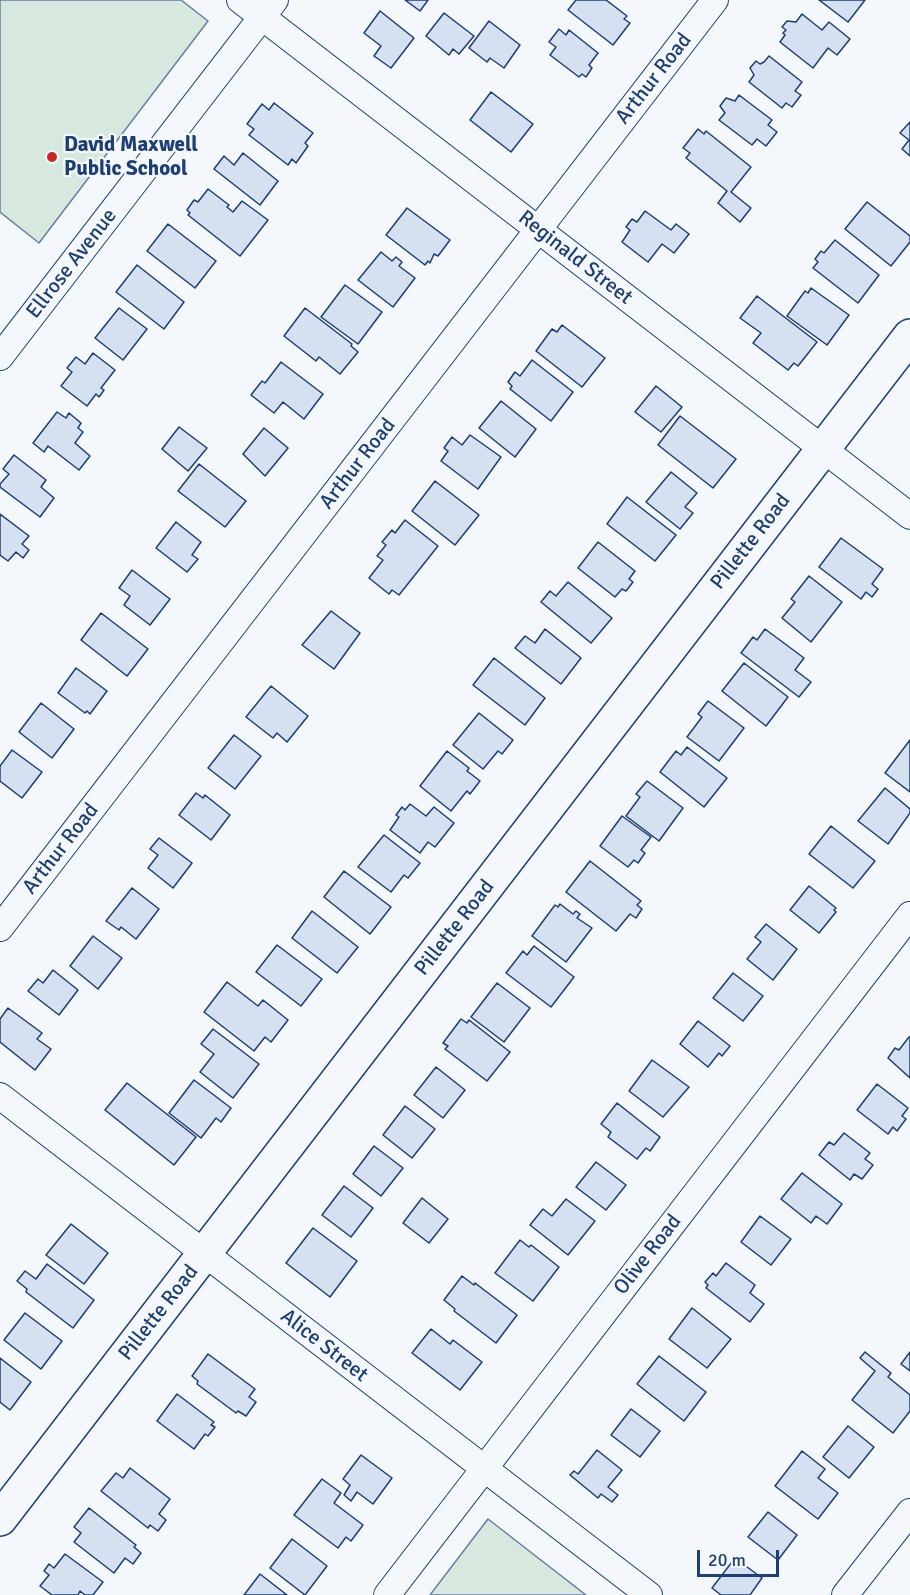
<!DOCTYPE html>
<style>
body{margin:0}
#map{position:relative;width:910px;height:1595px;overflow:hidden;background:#f4f7fb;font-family:Signika,sans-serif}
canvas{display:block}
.scale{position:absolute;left:697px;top:1550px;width:82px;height:27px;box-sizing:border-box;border:3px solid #1d3f73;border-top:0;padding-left:8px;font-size:18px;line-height:21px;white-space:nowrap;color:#1d3f73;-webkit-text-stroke:4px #f4f7fb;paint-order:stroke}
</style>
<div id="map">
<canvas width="910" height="1595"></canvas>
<div class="scale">20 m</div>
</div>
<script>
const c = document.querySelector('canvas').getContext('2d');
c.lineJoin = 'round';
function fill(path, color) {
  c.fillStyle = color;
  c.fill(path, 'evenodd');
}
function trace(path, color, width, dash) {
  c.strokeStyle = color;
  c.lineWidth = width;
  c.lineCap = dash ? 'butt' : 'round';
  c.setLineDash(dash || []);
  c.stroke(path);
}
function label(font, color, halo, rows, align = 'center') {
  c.font = font + ' Signika,sans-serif';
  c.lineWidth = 4.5;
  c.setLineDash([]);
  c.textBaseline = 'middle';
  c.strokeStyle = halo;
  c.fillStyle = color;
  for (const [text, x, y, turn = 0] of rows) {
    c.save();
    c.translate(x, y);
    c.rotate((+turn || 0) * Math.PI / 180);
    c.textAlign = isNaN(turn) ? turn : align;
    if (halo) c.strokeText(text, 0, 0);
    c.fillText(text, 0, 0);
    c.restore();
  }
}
const green = new Path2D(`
 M0 0H181L208 21 39 243 0 212Z
 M488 1519 586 1595H430Z`);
fill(green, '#d7e8df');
trace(green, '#687fa3', 1.5);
const building = new Path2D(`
 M405 0H428L420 11Z
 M576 0H606L627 16 624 19 630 23 613 45 568 10Z
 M819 0H865L848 22Z
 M380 11 414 38 391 68 374 56 381 46 364 33Z
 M444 13 474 36 459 54 453 49 449 55 426 36Z
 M802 14 822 30 829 22 850 39 837 55 828 48 813 68 780 42 785 35 783 33 786 30 782 27 787 21 796 22Z
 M489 21 520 45 504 68 490 58 487 62 469 48Z
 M559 29 566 35 569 30 598 53 589 65 592 68 586 77 582 74 579 77 550 55 556 47 549 42Z
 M769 56 802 82 795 91 801 95 792 107 786 103 782 108 749 82 754 75 750 68 756 61 760 64 764 62Z
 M491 92 533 124 511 152 470 120Z
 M739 95 772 120 768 125 777 132 766 146 757 139 752 145 719 120 725 113 720 106 726 98 735 101Z
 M274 103 313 133 305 143 308 146 296 163 292 159 288 165 249 135 254 129 247 124 262 104 269 110Z
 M910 122V156L902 149 909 140 900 133Z
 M698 129 704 134 706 131 751 167 731 192 751 208 740 222 718 203 727 191 686 158 690 153 683 148Z
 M243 153 278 181 260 205 214 169 224 156 234 165Z
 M208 189 229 205 227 207 233 212 242 201 268 220 240 256 188 215 190 213 187 210 194 200 198 202Z
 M867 202 910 236V242L891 266 845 229Z
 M407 208 450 240 438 256 434 254 430 263 428 261 425 265 386 235Z
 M645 211 671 230 676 224 689 234 674 253 662 244 648 262 622 242 630 230 626 227 632 219 637 222Z
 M168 224 216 261 195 288 147 251Z
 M835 240 879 275 858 303 813 268 818 262 815 259 821 251 824 253Z
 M381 252 392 261 396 257 402 262 399 266 415 278 393 307 358 280Z
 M137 265 184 302 164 329 116 292Z
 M345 285 382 312 358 344 321 317Z
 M811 288 849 315 827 345 787 316 805 291 808 293Z
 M757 296 817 342 798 366 794 363 788 370 753 343 761 333 740 318Z
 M119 308 147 329 123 360 95 338Z
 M305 308 352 344 351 346 358 352 340 374 319 357 316 361 284 336Z
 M562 325 605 358 582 387 536 351 552 329 557 332Z
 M93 353 115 370 101 388 104 390 99 397 96 394 87 406 61 386 72 372 67 368 76 357 85 364Z
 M532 360 573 392 551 421 510 389 512 386 508 382 515 372 520 376Z
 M281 362 323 394 304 419 283 402 274 413 251 395 262 381 265 383Z
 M656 386 682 407 661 432 635 412Z
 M501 401 536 429 515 457 479 428Z
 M57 412 66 418 69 413 81 423 78 428 83 432 75 443 90 456 79 470 48 446 44 452 33 443Z
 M680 416 736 459 713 488 658 445Z
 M179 427 207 448 188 471 162 449Z
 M264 428 288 448 265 476 243 454Z
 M470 435 501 457 478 489 441 461 448 451 444 448 452 437 462 445Z
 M14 455 46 480 41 487 54 498 40 517 0 487V484L9 474 3 469Z
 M199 464 246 501 225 527 178 491Z
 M671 472 697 493 685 507 693 513 680 529 646 502Z
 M435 481 479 515 455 545 412 511Z
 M627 497 676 535 655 561 607 524Z
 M0 514 29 536 22 544 29 550 23 558 16 552 8 561 0 555Z
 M405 520 438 546 399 595 392 590 389 594 369 578 383 560 377 556 386 545 382 542 392 530 395 533Z
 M176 522 201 542 192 555 198 559 187 572 156 548Z
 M841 538 883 569 872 584 878 589 872 597 866 592 861 599 819 567Z
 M598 542 635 571 629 579 633 582 626 591 622 589 615 597 578 568Z
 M132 570 170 599 150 625 124 605 130 596 119 588Z
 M809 576 842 602 811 642 782 618 795 602 791 599Z
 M568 582 612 618 591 643 541 602 550 591 556 596Z
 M331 611 360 633 334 669 302 645Z
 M101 613 148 649 127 676 81 640Z
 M545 629 581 658 561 684 515 648 525 636 535 643Z
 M765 629 804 658 795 670 811 682 799 697 741 653 753 637 757 640Z
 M494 658 545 698 525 725 473 685Z
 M744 663 788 697 766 726 722 691Z
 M76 668 107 691 90 714 87 711 85 713 58 693Z
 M271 686 308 716 287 742 277 733 273 738 246 717Z
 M708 701 744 728 719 761 687 737 702 717 698 714Z
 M41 703 74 729 52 758 19 732Z
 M479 713 513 740 502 754 498 751 483 769 453 745Z
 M234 735 261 756 235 789 208 768Z
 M910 740V792L885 773Z
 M687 747 727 778 704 807 660 772 676 751 681 755Z
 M12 750 42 772 22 798 0 781V766Z
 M447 751 469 768 467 771 480 781 470 794 467 791 451 811 420 786Z
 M647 781 683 808 659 841 626 816 640 797 636 794Z
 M885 788 910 809V813L888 844 858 821Z
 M196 793 203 798 205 795 230 815 211 840 179 815Z
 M410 804 426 816 434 807 454 823 435 847 428 842 420 853 390 830 399 817 396 815 402 807 405 810Z
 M622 816 651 837 641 850 645 853 638 863 634 860 628 867 600 846Z
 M831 826 875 861 853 888 809 854Z
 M384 835 420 863 408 878 404 875 391 892 358 867Z
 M159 838 192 863 173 888 148 868 158 855 150 849Z
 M590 861 641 901 637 905 642 909 636 918 630 914 616 931 566 892Z
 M344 871 391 907 370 934 324 897Z
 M809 886 836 908 834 910 836 912 819 933 790 910Z
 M132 888 159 909 136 939 121 927 119 930 106 921Z
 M560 904 573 914 576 911 580 914 577 918 592 928 566 962 532 936 555 905 558 907Z
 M312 911 358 947 337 973 292 938Z
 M766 924 797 949 773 980 747 959 761 942 755 937Z
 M93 936 122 958 98 989 70 966Z
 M277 945 322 979 301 1006 256 972Z
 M534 946 574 977 551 1007 506 973 523 951 527 955Z
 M53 970 78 990 59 1015 28 991 38 979 43 983Z
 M733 973 763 996 743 1021 713 998Z
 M227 982 258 1006 263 1000 288 1020 271 1042 265 1037 254 1051 204 1012Z
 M497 983 530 1008 504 1042 471 1017Z
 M8 1008 42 1033 37 1039 51 1049 35 1070 0 1042V1019Z
 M461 1019 467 1023 469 1020 510 1052 487 1081 445 1049 448 1046 443 1043Z
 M698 1021 730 1046 722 1056 719 1053 708 1067 680 1044Z
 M213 1029 259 1064 233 1098 200 1072 214 1054 201 1044Z
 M909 1037H910V1078L888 1058 895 1048 899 1050Z
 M652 1060 689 1087 663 1117 629 1091Z
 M436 1067 465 1090 443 1118 414 1095Z
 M194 1080 231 1108 221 1122 216 1118 201 1138 169 1113Z
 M127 1083 196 1137 174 1165 105 1110Z
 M877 1084 908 1108 902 1116 906 1119 897 1131 893 1127 888 1134 857 1110Z
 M617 1103 660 1137 650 1151 646 1148 637 1159 608 1137 611 1132 601 1124Z
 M405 1106 435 1129 412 1158 383 1135Z
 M844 1133 870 1153 865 1159 873 1165 862 1179 854 1174 850 1180 819 1155 829 1142 834 1145Z
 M374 1146 403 1168 381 1196 353 1174Z
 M596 1162 626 1185 606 1210 576 1187Z
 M802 1173 842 1204 827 1224 816 1216 811 1223 781 1199Z
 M344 1186 373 1208 351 1237 322 1215Z
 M422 1198 448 1219 429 1243 403 1223Z
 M566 1199 595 1221 568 1255 530 1225 543 1209 552 1216Z
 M760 1216 791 1239 771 1265 741 1242Z
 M71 1224 108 1253 84 1284 46 1255Z
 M313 1228 357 1261 330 1297 286 1263Z
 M520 1240 529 1247 531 1245 559 1267 533 1301 495 1273Z
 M726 1263 755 1285 750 1293 764 1304 750 1322 706 1288 708 1285 705 1282 713 1273 716 1276Z
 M47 1264 94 1300 73 1328 26 1292 27 1289 17 1281 25 1271 36 1279Z
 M462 1276 474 1285 475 1283 517 1315 496 1343 454 1311 455 1309 444 1300Z
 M692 1308 731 1339 707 1368 669 1339Z
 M25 1313 62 1341 41 1369 4 1340Z
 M431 1329 450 1344 453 1340 482 1362 460 1390 412 1353Z
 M865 1352 891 1373 888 1377 910 1395V1411L893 1433 852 1400 875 1371 860 1358Z
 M910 1352V1371L901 1364Z
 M208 1354 255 1389 249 1397 256 1402 246 1416 238 1411 236 1413 197 1384 198 1381 192 1376Z
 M659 1356 706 1392 684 1421 637 1384Z
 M0 1358 31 1382 10 1410 0 1402Z
 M177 1394 214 1422 211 1425 215 1427 208 1436 205 1434 194 1449 157 1421Z
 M631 1409 660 1431 640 1457 611 1435Z
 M848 1426 874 1447 849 1478 823 1457Z
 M597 1450 622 1470 608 1487 618 1495 612 1502 601 1494 598 1498 570 1475 574 1471 578 1474Z
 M802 1451 825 1469 818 1478 838 1493 818 1519 775 1486Z
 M361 1455 392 1478 373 1504 357 1492 351 1501 344 1495 350 1485 343 1479Z
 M130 1468 170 1499 159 1514 166 1520 158 1531 150 1525 148 1528 101 1491 116 1473 123 1478Z
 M322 1479 341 1493 334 1503 363 1525 351 1541 346 1537 338 1548 294 1515Z
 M89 1508 136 1545 134 1547 141 1553 133 1564 125 1558 114 1573 74 1542 81 1533 74 1527Z
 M768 1512 797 1535 778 1560 748 1537Z
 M292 1539 327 1566 305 1595 270 1568Z
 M65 1554 103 1582 93 1595H85L80 1591 78 1595H52L40 1586 49 1575 44 1571 49 1564 54 1568Z
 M735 1558 762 1578 750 1595H721L712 1588Z
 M260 1574 287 1595H244Z`);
fill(building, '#d5e0f0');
trace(building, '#1d3f73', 1.5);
const street = new Path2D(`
 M240 0 910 516
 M0 357 275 0
 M0 928 715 0
 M0 1096 649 1595
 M387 1595 910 915
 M845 1595 910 1512`);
const secondary = new Path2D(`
 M0 1519 910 336`);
trace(street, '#1d3f73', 28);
trace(secondary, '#1d3f73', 36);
trace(street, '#f4f7fb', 26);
trace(secondary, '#f4f7fb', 33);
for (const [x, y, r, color] of [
 [52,157,6,"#c62828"]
]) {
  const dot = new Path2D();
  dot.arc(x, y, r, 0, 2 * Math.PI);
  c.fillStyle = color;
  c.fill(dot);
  trace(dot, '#f4f7fb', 2);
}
label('21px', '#1d3f73', '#f4f7fb', [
 ["Arthur Road",654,79,-52],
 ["Reginald Street",575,258,38],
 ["Ellrose Avenue",72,264,-52],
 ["Arthur Road",358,464,-52],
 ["Pillette Road",751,542,-52],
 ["Arthur Road",61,849,-52],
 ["Pillette Road",455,928,-52],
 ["Olive Road",648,1255,-52],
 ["Pillette Road",159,1313,-52],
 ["Alice Street",324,1346,38]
]);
label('bold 21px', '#1d3f73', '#f4f7fb', [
 ["David Maxwell",64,145],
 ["Public School",64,169]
], 'left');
</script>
